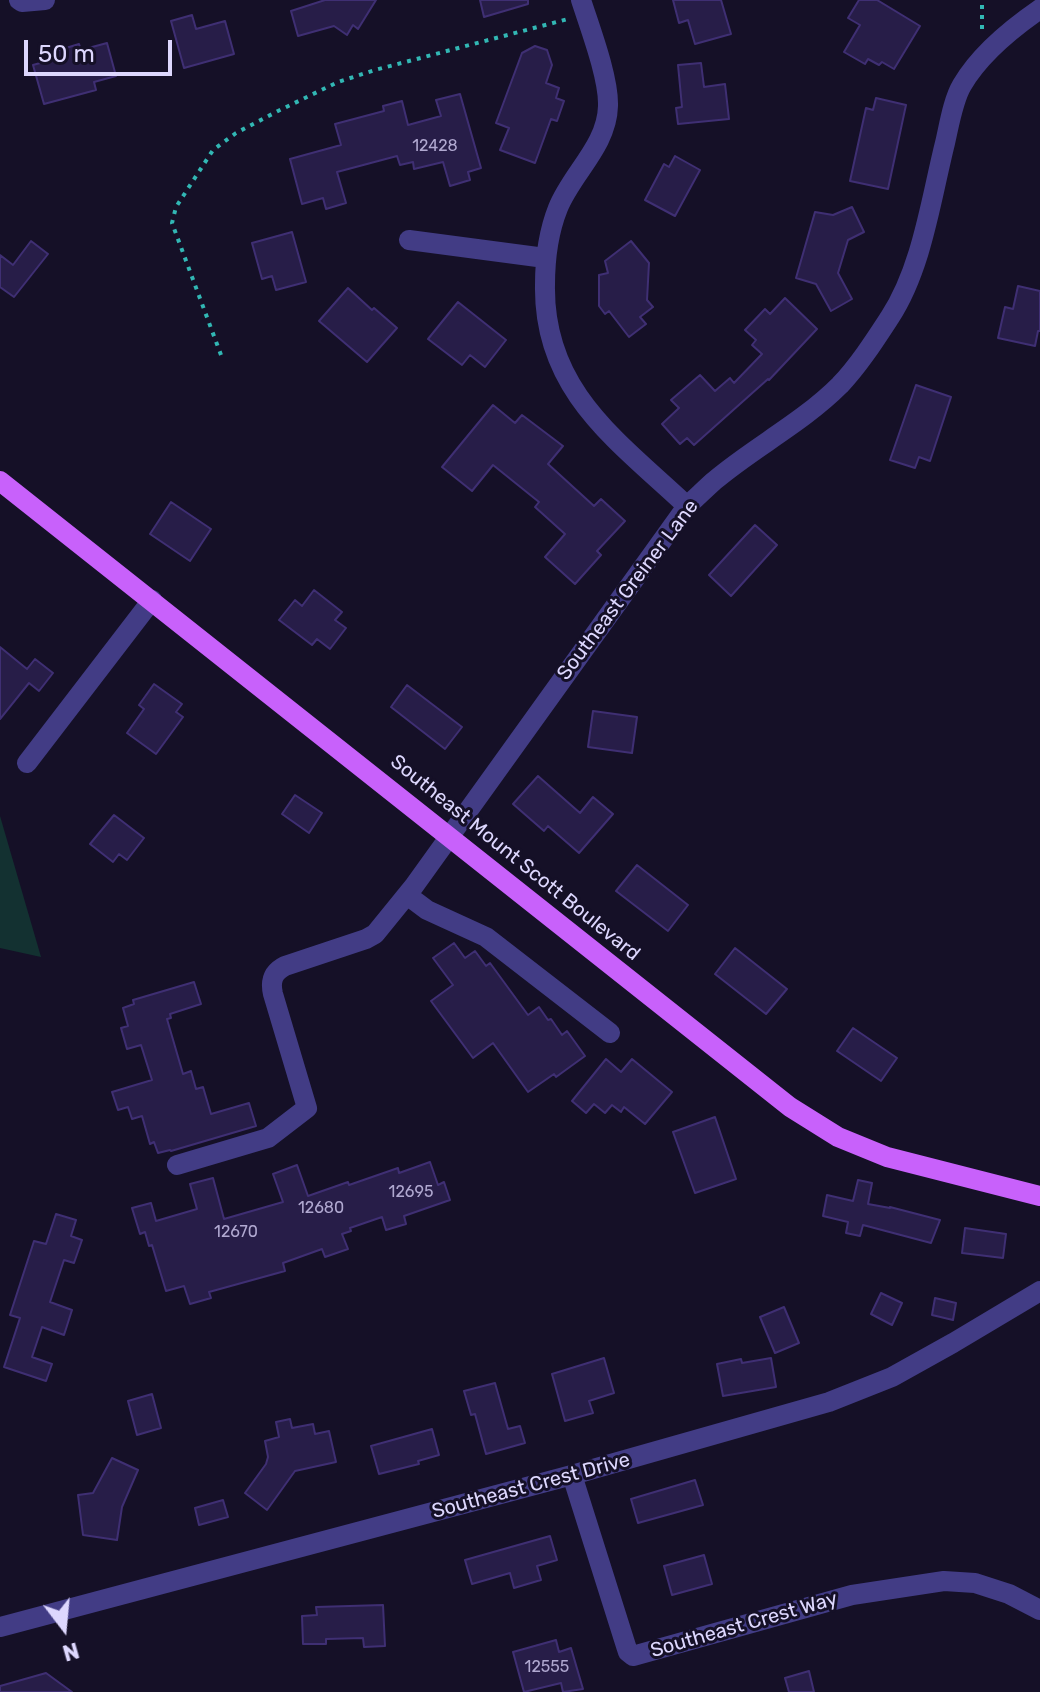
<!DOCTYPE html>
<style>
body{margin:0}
#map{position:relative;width:1040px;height:1692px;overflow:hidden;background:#151027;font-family:Rubik,sans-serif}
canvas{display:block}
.north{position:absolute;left:24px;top:1588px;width:80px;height:80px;-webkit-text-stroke:6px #151027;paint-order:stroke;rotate:164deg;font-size:22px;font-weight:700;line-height:32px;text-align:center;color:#ddd7fe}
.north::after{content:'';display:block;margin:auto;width:28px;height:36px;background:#ddd7fe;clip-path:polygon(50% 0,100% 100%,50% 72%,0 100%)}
.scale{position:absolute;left:24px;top:40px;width:148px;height:36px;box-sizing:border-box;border:4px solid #ddd7fe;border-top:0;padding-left:10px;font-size:24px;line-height:28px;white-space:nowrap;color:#ddd7fe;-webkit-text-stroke:6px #151027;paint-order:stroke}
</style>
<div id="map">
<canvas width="1040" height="1692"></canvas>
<div class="north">N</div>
<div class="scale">50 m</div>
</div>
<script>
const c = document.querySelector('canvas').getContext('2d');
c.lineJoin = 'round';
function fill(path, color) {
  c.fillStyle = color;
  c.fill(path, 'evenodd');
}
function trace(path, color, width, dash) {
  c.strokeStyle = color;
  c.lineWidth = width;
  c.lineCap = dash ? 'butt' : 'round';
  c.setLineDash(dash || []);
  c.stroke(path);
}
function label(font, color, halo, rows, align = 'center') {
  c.font = font + ' Rubik,sans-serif';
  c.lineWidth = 6;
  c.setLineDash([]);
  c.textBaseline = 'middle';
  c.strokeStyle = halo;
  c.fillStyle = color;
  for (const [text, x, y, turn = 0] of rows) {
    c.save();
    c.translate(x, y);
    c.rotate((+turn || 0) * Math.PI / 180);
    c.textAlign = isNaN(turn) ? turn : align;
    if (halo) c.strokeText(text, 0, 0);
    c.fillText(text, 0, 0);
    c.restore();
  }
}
fill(new Path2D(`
 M0 816 41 957 0 948Z`), '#133131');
const building = new Path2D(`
 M325 0H376L358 29 353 25 347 35 334 26 298 36 291 11Z
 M480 0H528V4L484 17Z
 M673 0H721L731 34 695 44 688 20 679 23Z
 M859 0H877L920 26 894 69 882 62 879 65 868 59 865 64 844 52 860 25 848 18Z
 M192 15 196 29 225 21 234 54 184 68 171 21Z
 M107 43 116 76 94 82 96 90 44 104 33 65 58 58 56 51 79 44 81 50Z
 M535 46 547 50 552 65 546 83 559 88 556 98 564 101 557 121 551 119 535 163 500 150 509 128 496 123 522 53Z
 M701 63 704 87 725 84 729 119 678 124 676 108 682 107 678 65Z
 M460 94 481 168 468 172 470 180 450 186 443 162 414 169 413 162 400 165 397 156 337 172 346 203 326 209 323 198 302 204 290 159 341 145 335 124 384 111 383 106 402 101 408 125 441 116 436 100Z
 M876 98 906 105 888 189 850 181 866 108 873 110Z
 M675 156 700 170 675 216 645 200 664 164 669 167Z
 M852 207 864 232 848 240 838 273 852 299 831 311 816 284 796 278 815 212 833 215Z
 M292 232 306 282 276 290 272 276 262 279 252 243Z
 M31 241 48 254 14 297 0 287V255L13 265Z
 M631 241 649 263 647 300 653 307 640 317 646 324 629 337 609 311 605 314 599 306V275L608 273 605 261Z
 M1018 286 1040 291V331H1038L1035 346 998 338 1005 307 1013 309Z
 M348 288 372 310 374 308 397 328 367 362 319 321Z
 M785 298 817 329 769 380 768 379 694 445 687 438 680 444 662 424 679 408 671 400 700 375 715 391 730 378 734 383 762 354 752 345 756 340 745 330 765 309 770 314Z
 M458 302 506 340 485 367 470 355 462 365 428 339Z
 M916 385 951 397 930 461 919 457 915 468 890 460Z
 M493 405 515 423 522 415 563 446 548 464 594 506 601 499 625 521 597 551 601 555 575 584 545 557 565 534 535 507 539 502 493 465 472 491 442 467Z
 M171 502 211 529 190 561 150 534Z
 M755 525 777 545 731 596 709 575Z
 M314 590 342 612 335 620 346 628 330 649 317 639 312 645 279 620 295 600 302 606Z
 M0 647 27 669 35 659 53 673 39 691 29 683 0 719Z
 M154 684 182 704 176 712 183 717 156 754 127 733 144 709 139 705Z
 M407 685 462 727 445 749 391 707Z
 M593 711 637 717 632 753 588 747Z
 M538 776 580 813 593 797 613 814 579 853 548 826 544 831 513 804Z
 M295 795 322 813 309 833 282 814Z
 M114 815 144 838 127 860 119 854 113 862 90 844Z
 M637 865 688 905 668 931 616 891Z
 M454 943 465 958 475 951 486 966 490 963 528 1015 539 1007 548 1020 551 1019 562 1035 567 1031 585 1056 556 1077 554 1074 528 1092 493 1043 473 1058 431 1001 453 985 433 958Z
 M735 948 787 989 766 1014 715 974Z
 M194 982 201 1004 170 1014 171 1018 167 1019 183 1074 191 1071 196 1089 203 1087 211 1114 249 1103 256 1126 171 1151 170 1150 158 1153 154 1142 150 1144 142 1116 132 1119 128 1107 118 1110 112 1092 152 1080 141 1045 127 1049 121 1028 128 1026 123 1008 134 1004 133 1000Z
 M853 1028 897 1058 881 1081 837 1051Z
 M606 1059 621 1072 632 1059 672 1092 645 1124 624 1107 621 1112 612 1105 605 1113 594 1104 586 1113 572 1101Z
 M715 1117 736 1179 695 1193 673 1132Z
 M430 1162 438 1185 444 1182 450 1200 404 1216 406 1224 386 1230 382 1217 350 1228 351 1231 342 1234 348 1249 325 1257 322 1249 283 1263 285 1271 209 1292 211 1298 190 1304 184 1286 166 1291 152 1245 149 1246 145 1232 140 1234 132 1208 151 1203 156 1221 197 1209 190 1184 213 1178 224 1219 283 1202 273 1174 297 1165 308 1196 348 1182 349 1185 398 1168 399 1173Z
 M858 1180 872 1183 868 1204 890 1208V1207L940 1220 931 1243 863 1225 860 1236 846 1233 848 1222 823 1216 827 1195 853 1201Z
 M56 1214 76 1220 71 1236 82 1240 74 1263 64 1260 50 1302 72 1310 64 1335 42 1327 32 1357 52 1364 46 1381 4 1367 20 1318 10 1315 34 1241 46 1244Z
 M965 1228 1006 1234 1003 1258 962 1253Z
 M881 1293 902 1303 892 1325 871 1314Z
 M935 1298 956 1303 953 1320 932 1315Z
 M784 1307 799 1343 775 1353 760 1317Z
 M604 1358 614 1393 589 1401 593 1413 565 1421 552 1374Z
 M771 1358 776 1387 723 1396 717 1364 741 1359 742 1363Z
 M495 1383 508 1429 520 1426 525 1443 486 1454 475 1414 471 1415 464 1391Z
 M152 1394 161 1428 137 1435 128 1401Z
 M290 1419 292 1428 313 1424 315 1434 329 1431 336 1462 295 1471 267 1510 245 1493 266 1464 268 1457 265 1441 279 1437 276 1422Z
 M432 1429 439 1455 418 1461 419 1464 379 1474 371 1446Z
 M112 1458 138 1470 122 1507 117 1540 83 1535 78 1495 93 1493Z
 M695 1480 703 1505 638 1523 631 1499Z
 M223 1500 228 1517 199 1525 195 1508Z
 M550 1536 557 1560 537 1566 541 1580 514 1588 510 1573 472 1584 465 1560Z
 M704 1555 712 1584 672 1595 664 1566Z
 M383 1605 385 1646 364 1647 363 1638 326 1639V1644H303L302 1616 317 1615 316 1607Z
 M556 1640 559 1652 571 1648 583 1689 563 1692 561 1683 524 1692 513 1652Z
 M809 1671 814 1692H789L785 1678Z
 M46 1673 72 1692H0V1686Z`);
fill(building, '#271d48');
trace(building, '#3f2f73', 2);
trace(new Path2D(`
 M982 29V0
 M221 355 172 223 176 207 213 150 236 133 278 111 338 82 375 70 568 19`), '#32b7b4', 4, [4, 6]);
trace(new Path2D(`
 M19 0 22 2 45 0
 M581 0C590 28 609 78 608 106 607 146 572 173 558 208 548 233 545 258 545 285 543 391 618 441 687 506
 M409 240 545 258
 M27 763 152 600
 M407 895 427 910 486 937 610 1033
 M177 1165 268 1138 307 1108 273 994C270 981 273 972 285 966L366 939 375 934 414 886 687 506C696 498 705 489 714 481 754 447 802 423 840 385 859 365 875 340 890 317 922 268 931 199 945 143 949 126 953 100 962 85 980 54 1011 29 1040 9
 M572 1475 626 1646 628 1652 633 1656 852 1595 944 1581 975 1583 1009 1594 1040 1610
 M0 1627 572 1475 829 1402 892 1377 953 1343 1040 1291`), '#423c85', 20);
trace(new Path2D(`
 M0 481 790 1107 838 1137 887 1157 1040 1196`), '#c861fb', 20);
label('16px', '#b0a8d0', null, [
 ["12428",435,146],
 ["12695",411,1192],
 ["12680",321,1208],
 ["12670",236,1232],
 ["12555",547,1667]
]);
label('20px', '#ddd7fe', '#151027', [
 ["Southeast Greiner Lane",628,590,-53],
 ["Southeast Mount Scott Boulevard",515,858,39],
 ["Southeast Crest Drive",531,1486,-15],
 ["Southeast Crest Way",744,1625,-16]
]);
</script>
